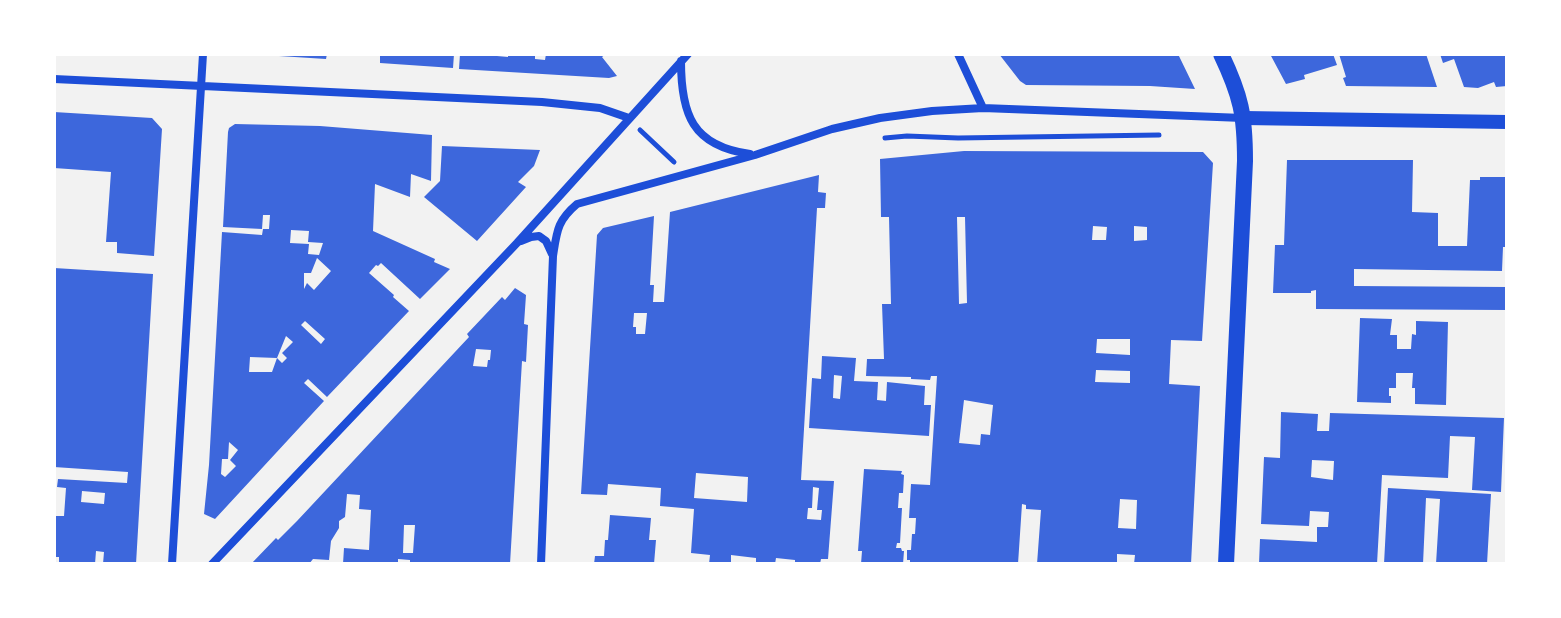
<!DOCTYPE html>
<style>
body{margin:0}
#map{position:relative;width:1561px;height:618px;overflow:hidden;background:#f2f2f2;font-family:"PT Sans Narrow",sans-serif}
canvas{display:block}
.frame{position:absolute;inset:0;border:56px solid #fff;pointer-events:none}
</style>
<div id="map">
<canvas width="1561" height="618"></canvas>
<div class="frame"></div>
</div>
<script>
const c = document.querySelector('canvas').getContext('2d');
c.lineJoin = 'round';
function fill(path, color) {
  c.fillStyle = color;
  c.fill(path, 'evenodd');
}
function trace(path, color, width, dash) {
  c.strokeStyle = color;
  c.lineWidth = width;
  c.lineCap = dash ? 'butt' : 'round';
  c.setLineDash(dash || []);
  c.stroke(path);
}
fill(new Path2D(`
 M279 54H327L326 59 279 56Z
 M380 54H454L453 68 380 63Z
 M460 54H497V56L508 57V54H535V59L545 60 546 54H606L602 57 617 76 609 78 459 69Z
 M999 54H1178L1195 89 1150 86 1026 85 1020 81Z
 M1270 54H1333L1337 65 1304 75 1305 79 1286 84Z
 M1339 54H1426L1437 87 1346 86 1343 78 1346 77Z
 M1440 54H1507V86L1496 87 1494 82 1478 88 1464 87 1454 59 1443 63Z
 M54 112 152 118 162 129 154 256 117 253V242H106L111 172 54 168Z
 M235 124 320 126 432 135 431 181 411 174 410 197 375 184 373 231 435 259 434 262 450 269 420 299 381 263 378 266 376 265 369 273 394 295 393 297 409 311 327 397 308 379 304 383 324 401 215 519 204 514 209 465 222 232 262 235 263 229H269L270 215H263L262 229 223 227 228 132 229 128ZM291 230 309 231 308 242 323 243 319 255 308 254 309 244 290 243ZM317 258 331 271 314 290 307 283 304 289V273H311ZM305 321 325 339 321 344 301 325ZM286 336 293 342 282 353 287 358 282 363 277 358 272 372H249L250 357 277 358ZM229 442 238 450 230 460 236 466 225 477 221 474 222 459H228Z
 M442 146 540 150 534 166 518 182 526 187 477 241 424 197 440 181Z
 M964 151 1203 152 1213 163 1202 341 1171 340 1169 384 1200 386 1191 564H1134L1135 555 1117 554V564H1037L1041 510 1026 509V505L1022 504 1018 564H910V560H907V550H911L912 534H915L916 518H909L911 484 930 485 937 376H931L930 380 911 379V377L866 376 867 359H884L882 304H891L889 217H881L880 159ZM957 217H965L967 303 959 304ZM1093 226 1107 227 1106 240H1092ZM1134 226 1147 227V240L1134 241ZM1097 339H1130V355L1096 353ZM1096 370 1130 371V383L1095 382ZM964 400 993 405 990 435 981 434 980 445 959 443ZM1120 499 1137 500 1136 529 1118 528Z
 M1287 160H1413L1412 212 1438 213V246H1467L1470 180H1480V177H1507V247H1503L1502 271 1354 269V286L1507 287V310L1316 309V290L1311 291V293H1273L1275 245H1284Z
 M819 175 818 192 826 193 825 208H817L801 480 834 481 828 559H821L820 564H795V560L776 558 775 564H756V558L731 555V564H709L710 555 691 553 694 509 660 506 661 488 608 484 607 495 581 494 597 235 603 228 654 216 650 285H654L653 302H664L670 212ZM634 313H647L645 334H636V327H633ZM696 473 748 477 747 502 694 498ZM813 487 819 488 817 510H822L821 520 807 519 808 508H812Z
 M54 268 153 274 136 564H103L104 552 96 551 95 564H59V557H54V516H64L66 488 57 487 58 479 127 483 128 472 54 467ZM82 491 105 493 104 504 81 502Z
 M515 288 526 295 524 324 528 325 526 362 522 361 510 564H410V560L398 559V564H343L344 548 369 550 371 510 359 509 360 495 347 494 345 517 339 521V528L331 541 329 560 313 559 309 564H251L276 538 278 540 297 521 469 337 467 334 502 297 505 300ZM476 349 491 350 490 360H488L487 367 473 366ZM404 525H415L413 553H403Z
 M1360 318 1392 319 1390 335H1397V349H1411L1412 334 1416 335V321L1448 322 1446 405 1415 404V388H1412L1413 373H1396V388H1389V396H1391V403L1357 402Z
 M822 356 856 358 854 381 878 382 877 400 886 401 887 382 925 386 924 405H931L929 436 809 428 812 378 821 379ZM834 375 842 376 840 399 833 398Z
 M1281 412 1318 414 1317 431H1329L1330 413 1504 418 1501 492 1472 490 1475 437 1450 436 1448 478 1382 475 1377 564H1259L1260 539 1317 542V527H1328L1329 512 1310 511 1309 526 1261 524 1264 457 1280 458ZM1312 460 1334 461 1333 480 1311 477Z
 M864 469 902 471 901 474 904 475 903 493H899L898 508H902L900 543H897L896 548H901L902 551H904L903 564H861L862 551H858Z
 M1388 488 1491 494 1487 564H1436L1440 499 1426 498 1423 564H1384Z
 M610 515 651 518 649 540H656L654 564H594L595 556H604L605 540H608Z`), '#3d67dc');
trace(new Path2D(`
 M640 130 674 162
 M885 138 907 136 958 138 1159 135`), '#1d4ed8', 5);
trace(new Path2D(`
 M958 54 983 108
 M681 61C681 114 692 146 750 154
 M54 79 542 102 600 108 629 118
 M521 241 531 237 539 236 546 241 552 254
 M172 564 203 54
 M212 564 517 243 688 54
 M541 564 553 256C557 231 557 221 577 204L755 155 832 129 880 118 932 111 983 108 1243 118`), '#1d4ed8', 8);
trace(new Path2D(`
 M1244 118 1507 122`), '#1d4ed8', 14);
trace(new Path2D(`
 M1221 54C1241 96 1245 115 1245 161L1226 564`), '#1d4ed8', 16);
</script>
